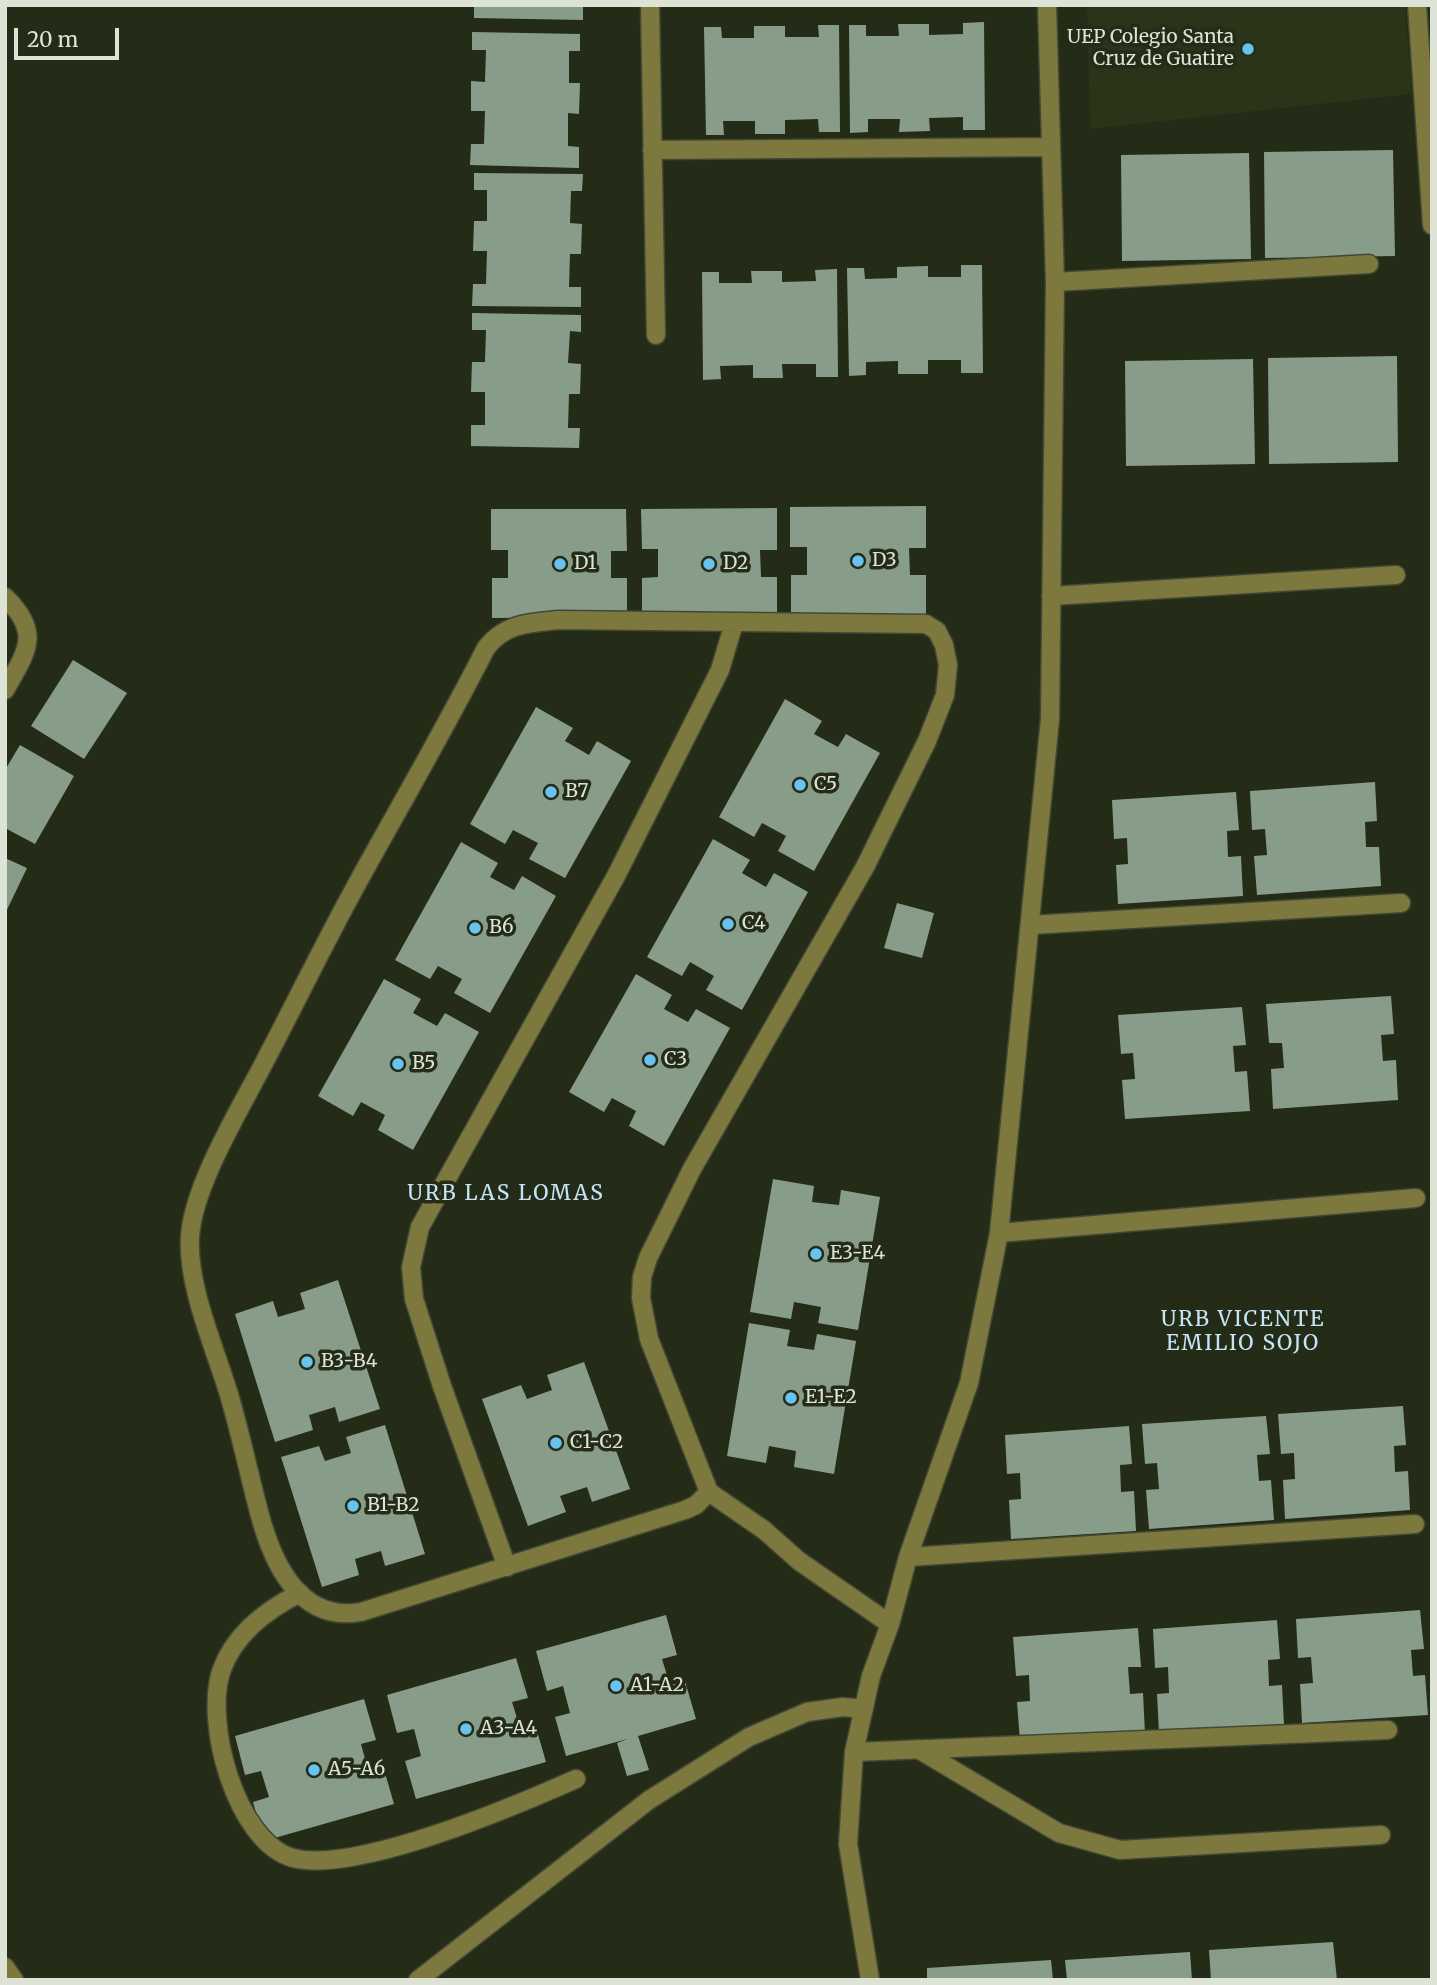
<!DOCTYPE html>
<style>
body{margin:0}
#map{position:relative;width:1437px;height:1985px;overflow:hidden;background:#242b16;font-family:Merriweather,serif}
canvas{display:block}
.frame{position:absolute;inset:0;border:7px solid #dde3d5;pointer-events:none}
.scale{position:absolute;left:14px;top:28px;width:105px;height:32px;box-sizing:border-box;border:4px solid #dde3d5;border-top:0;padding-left:9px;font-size:21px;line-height:24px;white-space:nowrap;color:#dde3d5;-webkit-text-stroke:5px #242b16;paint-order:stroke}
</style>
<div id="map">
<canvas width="1437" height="1985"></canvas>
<div class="frame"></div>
<div class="scale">20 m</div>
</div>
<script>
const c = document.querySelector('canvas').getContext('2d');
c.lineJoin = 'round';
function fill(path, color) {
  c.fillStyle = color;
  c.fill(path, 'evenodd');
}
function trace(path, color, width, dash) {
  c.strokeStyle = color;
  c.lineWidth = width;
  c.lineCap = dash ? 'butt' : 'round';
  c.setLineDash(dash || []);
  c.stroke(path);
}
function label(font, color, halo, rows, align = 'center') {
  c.font = font + ' Merriweather,serif';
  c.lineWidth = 7;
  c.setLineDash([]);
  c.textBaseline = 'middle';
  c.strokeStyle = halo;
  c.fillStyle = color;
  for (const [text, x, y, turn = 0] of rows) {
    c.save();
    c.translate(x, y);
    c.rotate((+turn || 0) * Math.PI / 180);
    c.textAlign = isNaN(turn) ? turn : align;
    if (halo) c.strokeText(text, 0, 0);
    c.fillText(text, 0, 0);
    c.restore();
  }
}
fill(new Path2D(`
 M1087 5H1405L1412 94 1090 129Z`), '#293418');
fill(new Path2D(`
 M474 5H583V20L474 18Z
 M984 22 985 130H963V117L929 118 930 131 899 132 900 119H868V132L850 133 849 25H866V36H899L898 24H929V35L963 34V23Z
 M818 25H839L840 132H819L818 119 785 120V134H755V121H723L724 135H706L704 27H721L722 38H754V26H785V37H819Z
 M472 32 580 34V51H569V83H580L579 114 568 113V146L579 147V168L470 165 471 144H484L485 111H471V81L485 82 486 50H472Z
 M1393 150 1395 256 1265 258 1264 152Z
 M1249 153 1251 259 1122 261 1121 155Z
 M474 173 583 174 582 191H571L570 223 582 224 581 254H570L569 287H581V307L472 306 473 284H486L487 251H473L474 221H487V190H474Z
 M961 265H982L983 373H961V360H928V374H898V361L866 362V375L849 376 847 268H864L865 279 897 278V267L928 266V277H961Z
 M837 269 838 377H816V364H782L783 378H753V365L720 366 721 379 703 380 702 272H719V283H752L751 271H782V282L816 281 815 270Z
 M472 313 581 315V332L570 331 568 363 581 364 580 394H569L568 428H580L579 448 471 446V425H485V392H471L472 362H485L486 330H472Z
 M1397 356 1398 462 1269 464 1268 358Z
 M1253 359 1255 464 1126 466 1125 361Z
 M926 506V548H909L910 575H926V614L791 616V575H807V547H790V507Z
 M777 508V550H760L761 577H777V617H642V578L658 577V549H642L641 509Z
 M491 509H626L627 551H611V578H627V617L492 618V578H508V550H491Z
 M73 660 127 693 84 759 31 726Z
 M785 699 822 721 814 734 838 747 846 734 880 753 814 871 778 851 786 836 762 823 754 837 719 817Z
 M536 707 573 728 565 741 589 755 597 741 631 761 565 878 529 859 538 843 513 830 505 844 470 824Z
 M20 745 74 776 35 844 5 828V770Z
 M1375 782 1377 821 1365 822 1366 847H1379L1381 886 1257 895 1254 856 1267 855 1265 829 1252 830 1250 791Z
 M1236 792 1239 830 1227 831 1228 857 1241 856 1243 896 1118 904 1116 865 1128 864 1127 838 1114 839 1112 800Z
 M713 839 750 860 742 873 766 887 774 873 808 892 742 1010 706 990 714 976 690 962 682 976 647 957Z
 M461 842 498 863 490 877 514 890 522 876 556 896 490 1013 454 993 462 979 438 966 430 979 395 960Z
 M5 858 27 868 5 914Z
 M897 903 934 913 922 958 884 948Z
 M636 974 672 995 664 1009 688 1022 696 1009 730 1028 664 1146 629 1126 636 1111 612 1098 604 1112 569 1092Z
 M384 979 421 999 413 1013 437 1026 445 1013 479 1032 413 1150 378 1130 385 1115 361 1102 353 1116 318 1096Z
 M1391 996 1394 1034 1381 1035 1383 1061 1396 1060 1398 1100 1273 1109 1271 1069 1284 1068 1282 1043H1269L1266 1004Z
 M1242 1007 1246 1045 1233 1046 1235 1072 1247 1071 1250 1111 1125 1119 1122 1080 1135 1079 1133 1053 1121 1054 1118 1015Z
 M773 1179 814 1186 812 1202 839 1205 841 1190 880 1197 858 1330 818 1323 821 1307 794 1302 791 1319 750 1312Z
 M338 1280 380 1409 339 1422 335 1407 309 1415 313 1430 275 1442 235 1314 273 1301 278 1317 305 1309 300 1293Z
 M749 1323 790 1330 787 1346 814 1350 817 1334 856 1341 834 1474 794 1467 796 1451 769 1446 766 1463 727 1456Z
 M584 1362 630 1489 592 1502 587 1487 560 1496 566 1512 528 1526 482 1399 521 1385 527 1399 552 1390 547 1375Z
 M1403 1406 1406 1445 1394 1446 1395 1472 1408 1471 1410 1510 1285 1519 1283 1480 1295 1479 1294 1453 1281 1454 1278 1414Z
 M1266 1416 1270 1454 1257 1455 1259 1481 1271 1480 1274 1520 1149 1529 1146 1490 1159 1489 1157 1463 1145 1464 1142 1424Z
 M385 1425 425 1554 385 1566 381 1551 355 1559 359 1575 322 1587 281 1457 319 1446 325 1461 351 1453 346 1437Z
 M1129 1426 1132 1464 1120 1465 1121 1492 1134 1491 1136 1531 1011 1539 1009 1500 1021 1499 1020 1473 1007 1474 1005 1435Z
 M1420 1610 1424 1649 1411 1650 1413 1676 1425 1675 1428 1715 1302 1723 1300 1684 1313 1683 1311 1657 1298 1658 1296 1619Z
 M666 1615 677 1655 662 1659 670 1685 685 1681 696 1719 638 1736 649 1770 627 1776 617 1743 627 1739 566 1756 555 1717 570 1713 563 1686 547 1691 536 1651Z
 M1277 1620 1280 1659 1268 1660 1269 1686 1282 1685 1284 1725 1159 1733 1157 1694 1169 1693 1168 1667 1155 1668 1153 1629Z
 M1138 1628 1141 1667H1128L1130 1694 1143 1693 1145 1733 1020 1741 1017 1702 1030 1701 1029 1675 1016 1676 1013 1637Z
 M516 1658 528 1698 512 1702 520 1728 535 1724 546 1762 416 1799 405 1761 421 1756 414 1729 397 1733 387 1695Z
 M364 1699 376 1740 361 1744 368 1770 383 1766 394 1804 264 1841 253 1802 269 1797 261 1771 245 1775 235 1736Z
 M1333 1942 1337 1980H1211L1209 1950Z
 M1190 1952 1192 1980H1067L1065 1960Z
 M1051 1960 1053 1980H927V1968Z`), '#889d89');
const minor = new Path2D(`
 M650 5 656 335
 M1417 5 1432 225
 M652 150 1051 147
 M1055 282 1369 264
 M1051 596 1396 575
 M5 597C42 633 27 651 5 690
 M1030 925 1401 903
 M999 1233 1416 1198
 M709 1492 696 1505 685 1510 361 1612C299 1623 272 1562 259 1512 249 1474 241 1436 230 1398 216 1350 187 1287 190 1237 193 1185 242 1106 266 1059 297 1000 326 940 358 882 401 804 446 727 486 648 505 623 530 623 559 620L926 624 937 631 944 645 948 665 945 695 927 741 865 867 692 1169 648 1258 642 1277 641 1298 649 1339 709 1492 764 1530 799 1561 890 1624
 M908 1557 1415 1524
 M507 1567 442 1386 414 1299 411 1267 420 1227 616 876 720 670 734 623
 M300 1593C268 1609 235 1634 222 1669 203 1721 236 1842 293 1858 356 1874 515 1806 576 1779
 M918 1749 1059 1833 1120 1850 1381 1835
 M854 1752 1388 1730
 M5 1967 14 1980
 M418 1980 649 1800 749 1737 807 1712 843 1707 864 1709
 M870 1980 848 1844 854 1752 871 1676 890 1624 908 1557 969 1383 999 1233 1050 719 1055 282 1047 5`);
trace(minor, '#424835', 21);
trace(minor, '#7d783d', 18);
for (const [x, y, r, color] of [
 [1248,49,7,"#69c3f1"],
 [858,561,7,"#69c3f1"],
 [560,564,7,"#69c3f1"],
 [709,564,7,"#69c3f1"],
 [800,785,7,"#69c3f1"],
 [551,792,7,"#69c3f1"],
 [728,924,7,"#69c3f1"],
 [475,928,7,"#69c3f1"],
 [650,1060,7,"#69c3f1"],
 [398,1064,7,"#69c3f1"],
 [816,1254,7,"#69c3f1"],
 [307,1362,7,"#69c3f1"],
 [791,1398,7,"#69c3f1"],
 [556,1443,7,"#69c3f1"],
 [353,1506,7,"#69c3f1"],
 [616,1686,7,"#69c3f1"],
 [466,1729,7,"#69c3f1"],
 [314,1770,7,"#69c3f1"]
]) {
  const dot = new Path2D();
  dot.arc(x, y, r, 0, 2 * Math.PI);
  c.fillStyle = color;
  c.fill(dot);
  trace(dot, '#242b16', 2.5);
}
label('19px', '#dde3d5', '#242b16', [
 ["UEP Colegio Santa",1234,38,"right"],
 ["Cruz de Guatire",1234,60,"right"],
 ["D3",872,561],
 ["D1",574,564],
 ["D2",723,564],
 ["C5",814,785],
 ["B7",565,792],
 ["C4",742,924],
 ["B6",489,928],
 ["C3",664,1060],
 ["B5",412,1064],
 ["E3-E4",830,1254],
 ["B3-B4",321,1362],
 ["E1-E2",805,1398],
 ["C1-C2",570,1443],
 ["B1-B2",367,1506],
 ["A1-A2",630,1686],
 ["A3-A4",480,1729],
 ["A5-A6",328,1770]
], 'left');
c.letterSpacing = '2px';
label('21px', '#c5e4f5', '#242b16', [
 ["URB LAS LOMAS",506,1194],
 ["URB VICENTE",1243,1320],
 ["EMILIO SOJO",1243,1344]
]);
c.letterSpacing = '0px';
</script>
